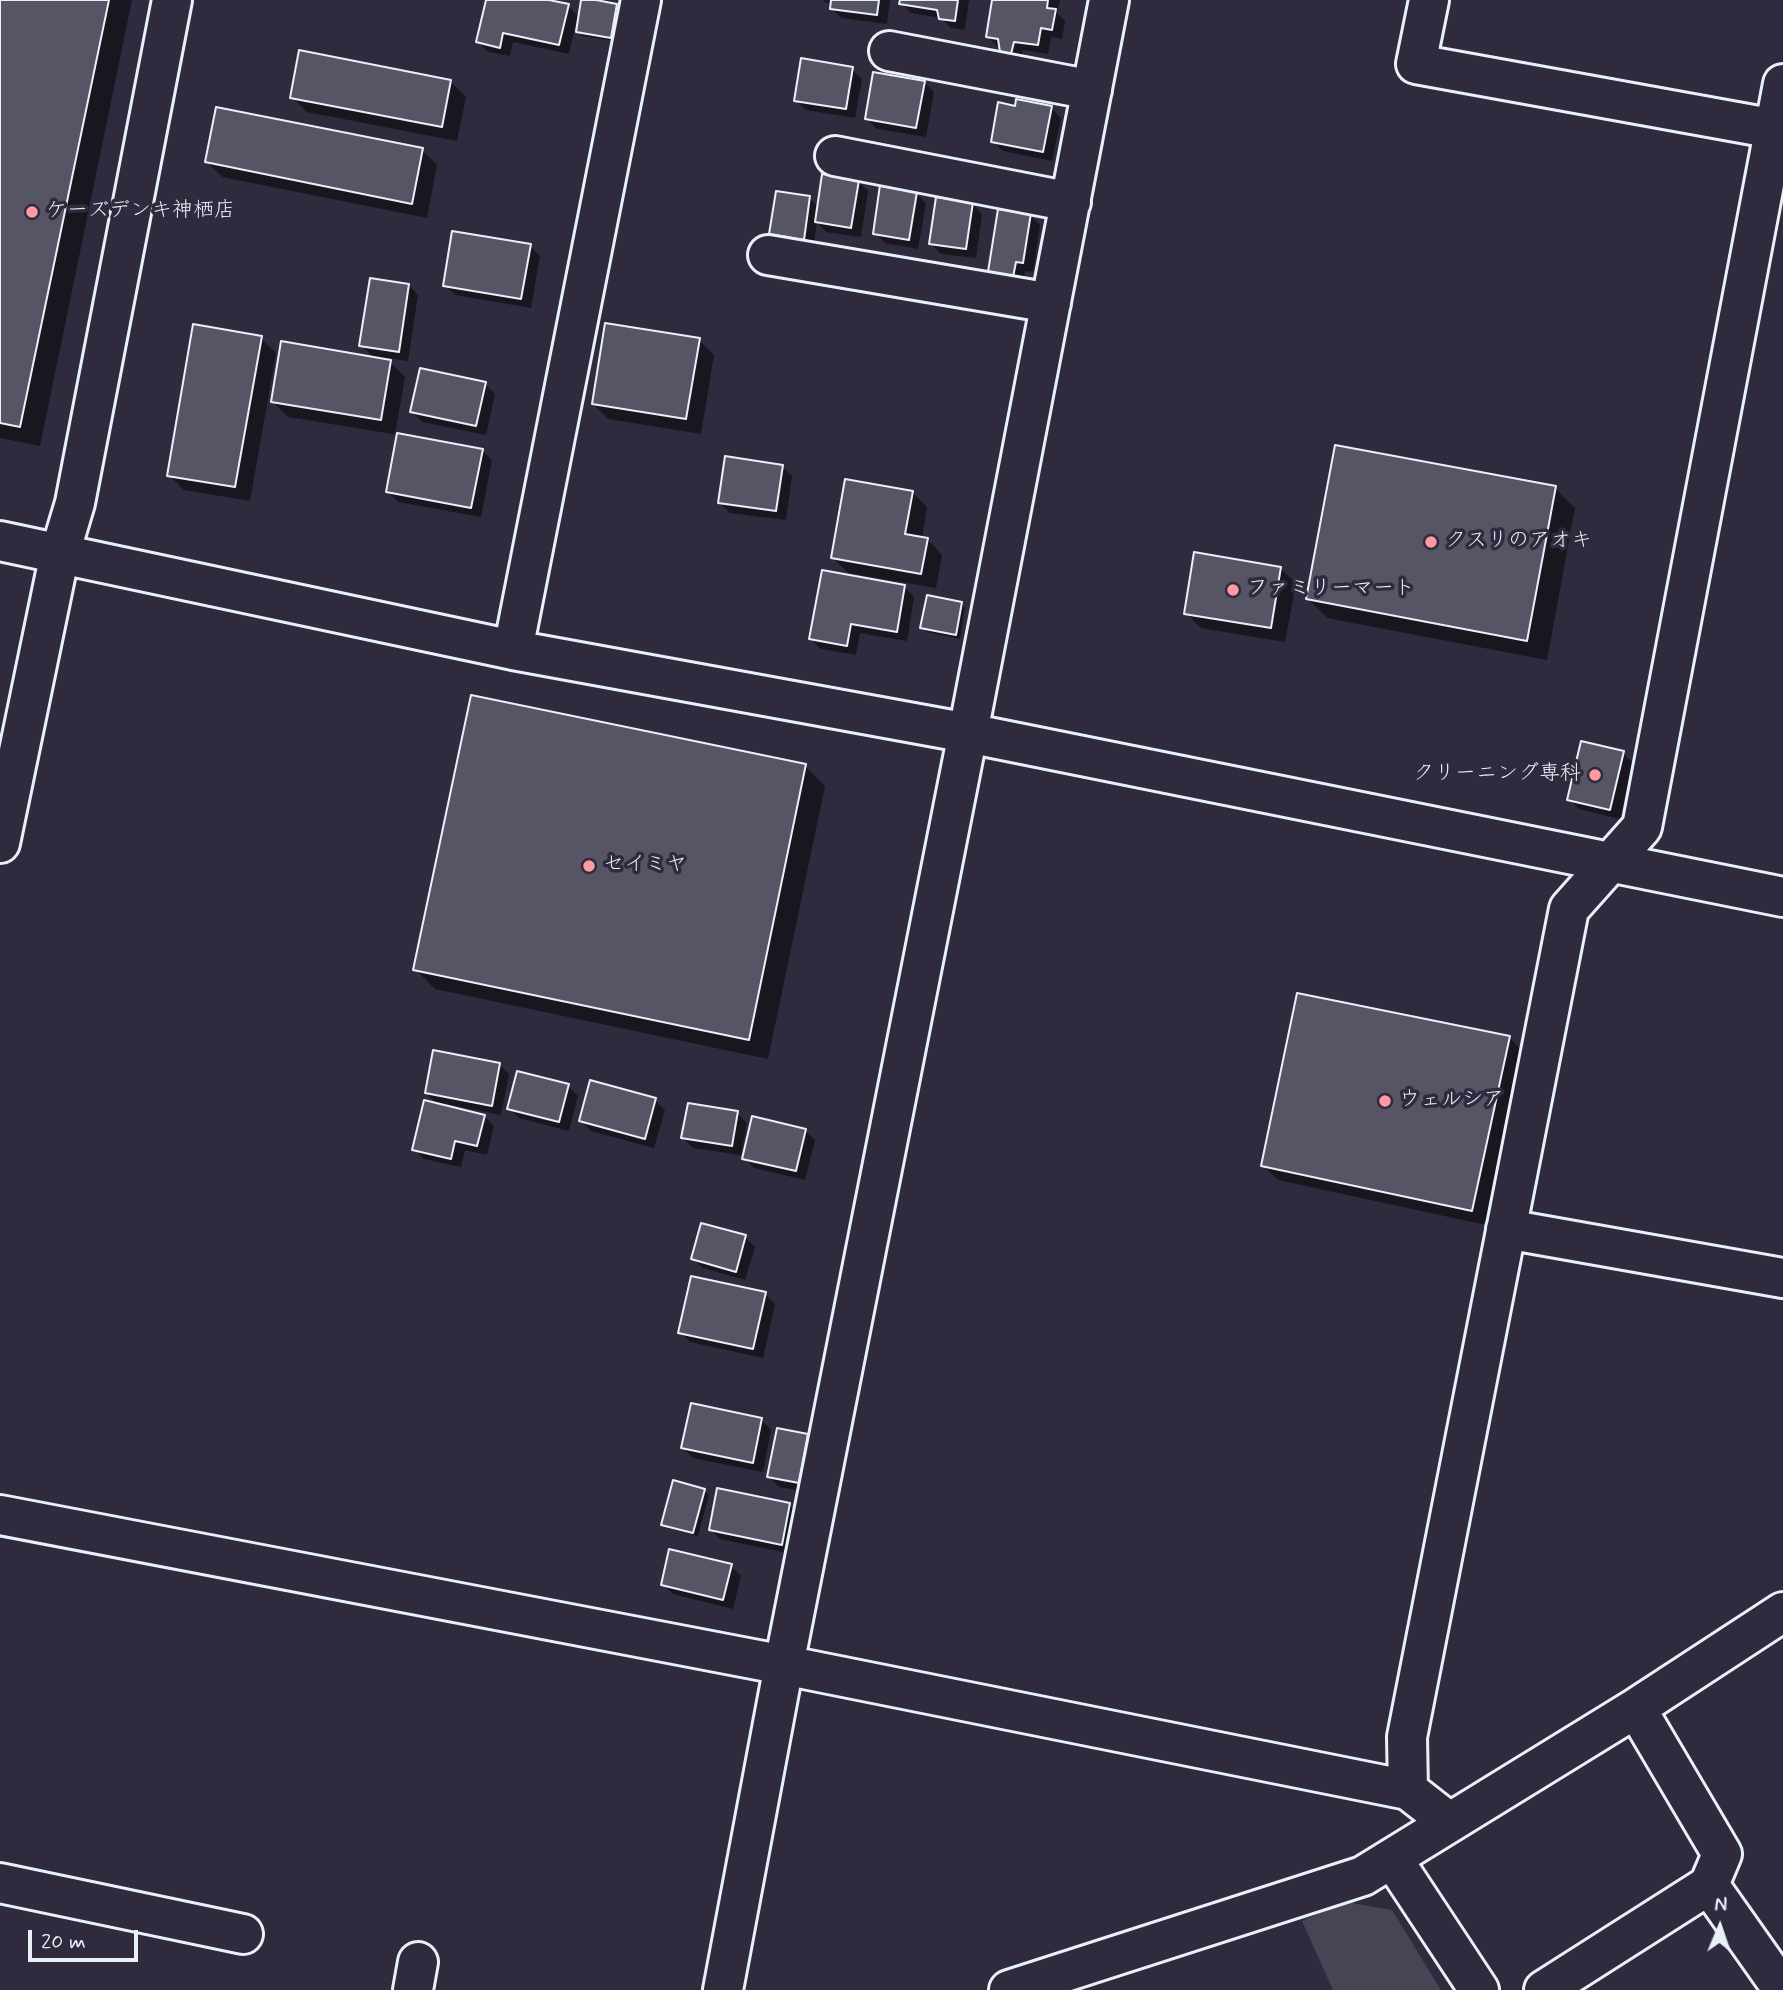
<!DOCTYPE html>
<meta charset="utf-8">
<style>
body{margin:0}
#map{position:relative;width:1783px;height:1990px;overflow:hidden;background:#2f2a3d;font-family:Mynerve,sans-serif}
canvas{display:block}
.north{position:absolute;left:1685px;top:1892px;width:70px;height:70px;-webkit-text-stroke:5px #2f2a3d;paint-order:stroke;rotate:2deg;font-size:19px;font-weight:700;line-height:28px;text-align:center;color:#e8f1f8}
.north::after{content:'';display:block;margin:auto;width:24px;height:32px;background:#e8f1f8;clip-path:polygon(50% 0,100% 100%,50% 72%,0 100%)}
.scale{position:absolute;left:28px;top:1930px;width:110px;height:32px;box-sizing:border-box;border:4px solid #e8f1f8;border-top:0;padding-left:9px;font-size:21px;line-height:24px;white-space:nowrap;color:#e8f1f8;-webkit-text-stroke:5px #2f2a3d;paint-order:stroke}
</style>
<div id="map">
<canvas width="1783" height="1990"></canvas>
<div class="north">N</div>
<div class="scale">20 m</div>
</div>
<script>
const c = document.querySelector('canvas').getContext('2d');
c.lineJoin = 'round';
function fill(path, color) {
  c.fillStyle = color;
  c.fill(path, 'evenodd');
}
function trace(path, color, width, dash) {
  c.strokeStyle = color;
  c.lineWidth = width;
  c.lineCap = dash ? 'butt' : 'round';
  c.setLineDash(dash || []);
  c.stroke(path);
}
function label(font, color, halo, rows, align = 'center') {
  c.font = font + ' Mynerve,"Klee One",sans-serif';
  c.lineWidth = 7;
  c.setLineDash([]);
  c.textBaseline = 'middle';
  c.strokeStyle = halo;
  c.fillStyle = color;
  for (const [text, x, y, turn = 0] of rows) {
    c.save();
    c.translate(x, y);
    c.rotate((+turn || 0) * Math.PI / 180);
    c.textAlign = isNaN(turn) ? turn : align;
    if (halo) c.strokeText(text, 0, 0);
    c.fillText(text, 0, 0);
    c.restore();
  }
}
fill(new Path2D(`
 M1346 1902 1392 1910 1441 1990H1333L1302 1921Z`), '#464455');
fill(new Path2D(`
 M0 0H132L40 446 0 438Z
 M487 0H541L568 6 579 17H577L569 54 513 42 510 56 488 52 478 42Z
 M583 0 616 5 621 10 615 41 582 36 578 31Z
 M823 0H890L887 24 841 18 831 8 832 3H826Z
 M902 0H969L965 30 951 28 941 18 911 13 901 3Z
 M994 0H1060L1057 13 1065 21 1062 39 1051 37 1048 54 1023 50 1021 63 1012 61 1002 51 1001 47 997 46 987 36Z
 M852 69 862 79 855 118 806 110 796 100Z
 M451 82 466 97 457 141 307 112 292 97Z
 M924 82 934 92 926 137 877 129 867 119Z
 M1016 108H1051L1061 118 1052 161 1003 151 993 141Z
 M422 150 437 165 427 218 222 177 207 162Z
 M858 181 868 191 861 237 826 232 817 222 813 249 781 244 771 234 809 198 819 207Z
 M916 193 926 203 918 249 885 243 875 233Z
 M972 204 982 214 976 258 941 254 931 244Z
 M1030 215 1040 225 1033 272 1025 271 1022 291 988 278Z
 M530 246 540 256 531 308 455 295 445 285Z
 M409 285 418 295 408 361 386 358 405 377 395 434 482 450 492 460 481 517 398 502 388 492 399 435 288 417 273 402 375 359 361 345Z
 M261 338 276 353 250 501 184 490 169 475Z
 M699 340 714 355 701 434 608 419 593 404Z
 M485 384 495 394 486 435 422 422 412 412Z
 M782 466 792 476 786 520 730 513 720 503Z
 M1555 488 1575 508 1547 660 1327 618 1307 598Z
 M912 492 927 507 922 538 927 539 942 555 936 588 848 573 833 558Z
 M1280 568 1296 583 1285 642 1201 628 1186 613Z
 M905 587 914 597 907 641 860 633 856 655 821 649 811 639Z
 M961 603 965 608 960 639 927 632 922 628Z
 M1623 753 1633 763 1620 819 1579 809 1569 799Z
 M805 766 825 786 768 1059 435 989 415 969Z
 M1509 1037 1524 1053 1486 1225 1278 1180 1263 1165Z
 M499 1064 509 1074 501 1115 446 1104 445 1107 484 1116 494 1126 487 1155 465 1150 461 1167 424 1159 414 1149 440 1106 426 1093Z
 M568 1086 578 1096 569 1131 519 1118 509 1108Z
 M655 1100 665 1110 654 1148 591 1131 581 1121Z
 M737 1113 747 1123 741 1155 693 1148 683 1138Z
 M805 1130 815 1140 805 1180 754 1168 744 1158Z
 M745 1237 755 1247 745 1280 703 1268 693 1259Z
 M765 1294 775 1304 763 1358 690 1342 680 1332Z
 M762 1420 771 1430 763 1472 693 1458 683 1448Z
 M807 1435 817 1445 808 1492 779 1487 769 1477Z
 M704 1490 709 1495 698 1536 668 1528 663 1524Z
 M790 1505 799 1515 792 1554 720 1539 710 1529Z
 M731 1566 741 1576 733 1609 673 1594 663 1584Z`), '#0007');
const building = new Path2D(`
 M0 0H109L20 427 0 423Z
 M486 0H549L569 4 559 45 503 33 500 48 476 42Z
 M581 0H596L617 4 611 38 576 32Z
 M831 0H879L877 15 830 9Z
 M900 0H958L955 21 939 19 937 10 899 4Z
 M992 0H1048L1047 8 1056 9 1052 30 1041 28 1038 45 1014 42 1011 54 1000 52 998 39 986 37Z
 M299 50 451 80 442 127 290 98Z
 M801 58 853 67 846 109 794 101Z
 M873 72 925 81 916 128 865 119Z
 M1016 99 1052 106 1043 152 991 142 998 102 1015 106Z
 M216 107 423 148 412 204 205 162Z
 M822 174 859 180 851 228 815 222Z
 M880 185 917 192 909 240 873 234Z
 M776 191 810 196 804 240 769 234Z
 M936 197 973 202 966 249 929 244Z
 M998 209 1031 213 1023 263 1016 262 1012 282 987 278Z
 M452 231 531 244 521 299 443 286Z
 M370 278 409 284 399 352 359 346Z
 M605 323 700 338 686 419 592 404Z
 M193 324 262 336 235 487 167 476Z
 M281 341 391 360 381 420 271 402Z
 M420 368 486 382 476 426 410 412Z
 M397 433 483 449 471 508 386 492Z
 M1335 445 1556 486 1527 641 1306 599Z
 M725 456 783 465 776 511 718 503Z
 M845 479 913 491 905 534 928 538 921 574 831 558Z
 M1194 552 1281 567 1271 628 1184 614Z
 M822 570 905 585 897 632 851 624 847 646 809 639Z
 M927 595 962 602 956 635 920 628Z
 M471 695 806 764 749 1040 413 970Z
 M1581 741 1624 751 1610 810 1567 800Z
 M1297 993 1510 1036 1472 1211 1261 1166Z
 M433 1050 500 1063 492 1106 425 1093Z
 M517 1071 569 1084 559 1122 507 1109Z
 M590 1080 656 1098 645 1139 579 1121Z
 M424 1100 485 1115 477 1146 455 1141 451 1159 412 1150Z
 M688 1103 738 1111 732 1146 681 1138Z
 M752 1116 806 1129 796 1171 742 1159Z
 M701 1223 746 1235 736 1272 691 1259Z
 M691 1276 766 1292 753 1349 678 1333Z
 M691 1403 762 1418 753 1463 681 1448Z
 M777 1428 808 1434 799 1483 767 1477Z
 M673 1480 705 1489 693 1533 661 1525Z
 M717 1488 790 1503 782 1545 709 1530Z
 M669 1549 732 1564 723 1600 661 1585Z`);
fill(building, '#575565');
trace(building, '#e8f1f8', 2);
const minor = new Path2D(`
 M1429 0 1416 64 1775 129
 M889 51 1092 90
 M835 156 1071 202
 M768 255 1051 303
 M0 541 513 650 968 733 1783 897
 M513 650 641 0
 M0 843 60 553 75 503 172 0
 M1506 1229 1783 1278
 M0 1515 784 1665 1408 1790 1449 1822
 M1636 1708 1722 1854 1709 1885
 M1408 1790 1407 1737 1569 909 1642 827 1783 84
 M1392 1858 1479 1990
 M0 1883 243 1934
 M413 1990 418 1962
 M723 1990 784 1665 968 733 1109 0
 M1009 1990 1363 1876 1636 1708 1783 1612
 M1544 1990 1709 1885 1783 1990`);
trace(minor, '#e8f1f8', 44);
trace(minor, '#2f2a3d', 38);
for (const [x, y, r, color] of [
 [32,212,7,"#ff9aa2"],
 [1431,542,7,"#ff9aa2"],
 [1233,590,7,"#ff9aa2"],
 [1595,775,7,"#ff9aa2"],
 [589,866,7,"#ff9aa2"],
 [1385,1101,7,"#ff9aa2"]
]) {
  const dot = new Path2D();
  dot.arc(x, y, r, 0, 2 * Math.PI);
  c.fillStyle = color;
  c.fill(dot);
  trace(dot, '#2f2a3d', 2.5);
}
label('21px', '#e8f1f8', '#2f2a3d', [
 ["ケーズデンキ神栖店",46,212],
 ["クスリのアオキ",1445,542],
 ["ファミリーマート",1247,590],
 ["クリーニング専科",1581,775,"right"],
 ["セイミヤ",603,866],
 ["ウェルシア",1399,1101]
], 'left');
</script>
